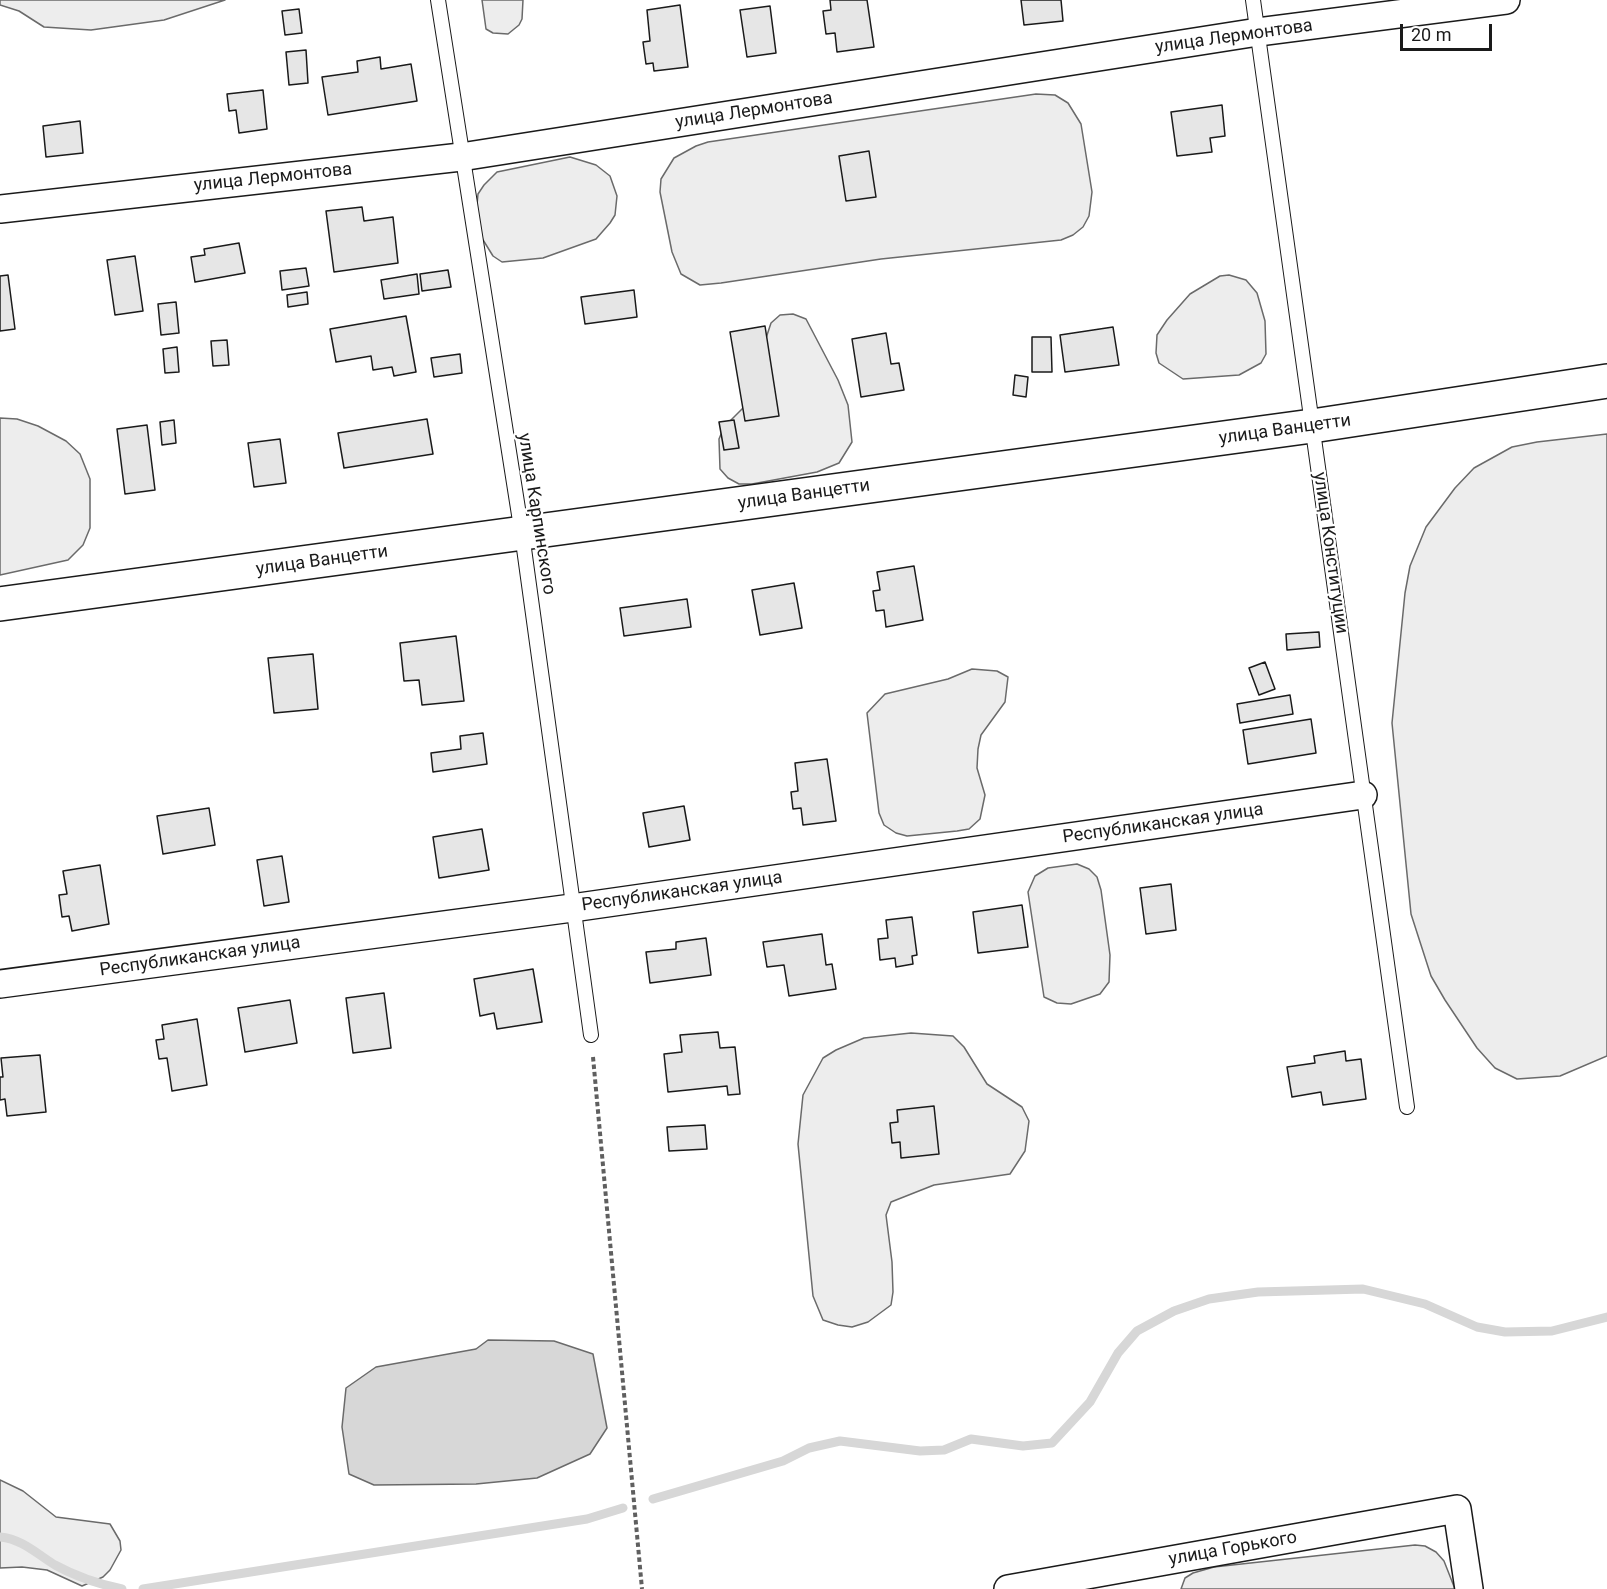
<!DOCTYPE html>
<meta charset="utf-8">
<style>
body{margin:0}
#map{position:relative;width:1607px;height:1589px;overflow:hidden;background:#fff;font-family:Roboto,sans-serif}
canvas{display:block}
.scale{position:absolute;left:1400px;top:24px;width:92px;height:27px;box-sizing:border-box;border:3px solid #1a1a1a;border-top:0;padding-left:8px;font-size:18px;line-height:21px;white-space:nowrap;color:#1a1a1a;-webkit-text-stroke:4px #fff;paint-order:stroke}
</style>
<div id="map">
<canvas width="1607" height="1589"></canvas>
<div class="scale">20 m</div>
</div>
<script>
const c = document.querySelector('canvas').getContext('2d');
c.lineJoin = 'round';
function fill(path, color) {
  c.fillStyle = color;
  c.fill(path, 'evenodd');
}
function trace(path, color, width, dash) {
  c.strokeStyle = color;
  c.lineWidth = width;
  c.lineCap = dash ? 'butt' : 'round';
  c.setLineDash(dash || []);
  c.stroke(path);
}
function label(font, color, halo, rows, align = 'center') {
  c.font = font + ' Roboto,sans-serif';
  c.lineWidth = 4.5;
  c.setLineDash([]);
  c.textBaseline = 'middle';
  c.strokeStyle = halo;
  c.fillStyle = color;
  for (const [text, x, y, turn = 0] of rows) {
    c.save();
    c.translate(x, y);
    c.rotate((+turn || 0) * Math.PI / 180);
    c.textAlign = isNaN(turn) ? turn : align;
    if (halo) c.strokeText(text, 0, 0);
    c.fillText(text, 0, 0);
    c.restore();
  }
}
const built = new Path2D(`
 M0 0H225L164 20 91 30 44 27 19 11 0 5Z
 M482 0H523L522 19 519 25 508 34 493 33 486 29Z
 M1036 94 1055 95 1068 103 1081 124 1092 192 1089 216 1083 227 1073 235 1061 240 881 259 721 283 700 285 681 274 672 252 660 192 661 179 674 158 696 146 708 142Z
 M570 157 596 165 610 176 617 196 615 215 610 223 596 239 543 258 502 262 493 256 480 235 476 215 478 194 484 185 497 172Z
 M1229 275 1246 280 1257 293 1265 321 1266 354 1261 363 1239 375 1183 379 1159 363 1156 353 1157 335 1167 320 1190 294 1220 276Z
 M793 314 806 319 838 380 848 405 852 442 839 463 817 472 752 484H739L728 478 720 469 719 439 724 427 743 408 771 323 780 315Z
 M0 418 17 419 38 426 66 441 80 454 90 479V528L83 545 68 560 0 575Z
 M1607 434V1056L1560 1076 1517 1079 1495 1068 1477 1048 1445 1000 1431 976 1411 914 1392 723 1405 593 1410 566 1426 527 1455 488 1474 468 1512 447 1537 442Z
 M972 669 997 671 1008 677 1005 702 981 735 978 749 977 768 985 795 980 819 969 829 957 831 907 836 896 833 884 825 879 813 867 713 885 694 948 679Z
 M1077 864 1089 869 1097 877 1101 890 1110 955 1109 982 1100 994 1071 1004 1057 1003 1044 997 1028 892 1035 876 1048 868Z
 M911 1033 953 1036 964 1047 987 1084 1022 1107 1029 1121 1025 1151 1010 1174 934 1185 891 1202 886 1215 892 1262 893 1292 891 1305 868 1322 852 1327 838 1325 823 1320 813 1296 798 1144 803 1095 823 1058 836 1050 864 1038Z
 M0 1480 23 1491 56 1517 110 1524 120 1541 121 1550 110 1570 103 1577 82 1586 47 1570 22 1567 0 1568Z
 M1415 1545 1425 1546 1436 1552 1444 1561 1455 1589H1181L1185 1578 1193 1573 1214 1567Z`);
fill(built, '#ededed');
trace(built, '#6a6a6a', 1.5);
const water = new Path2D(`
 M488 1340 554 1341 593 1354 607 1428 590 1454 537 1478 476 1484 374 1485 349 1474 342 1427 346 1388 376 1367 476 1349Z`);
fill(water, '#d7d7d7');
trace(water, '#6a6a6a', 1.5);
trace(new Path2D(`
 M653 1499 783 1461 809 1448 840 1441 920 1451 944 1450 971 1439 1023 1446 1052 1443 1090 1402 1118 1353 1137 1331 1174 1311 1209 1299 1258 1292 1363 1289 1425 1304 1477 1327 1505 1332 1552 1331 1607 1317
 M0 1537C22 1539 37 1554 55 1565 77 1577 98 1584 122 1589
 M143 1589 587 1519 623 1508`), '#d7d7d7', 9);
const building = new Path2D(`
 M830 0H867L874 47 837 52 835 33 826 34 823 11 831 10Z
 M1021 0H1061L1063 21 1024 25Z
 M680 5 688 67 654 71 653 63 646 64 643 42 650 41 647 10Z
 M770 6 776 53 747 57 740 10Z
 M299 9 302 33 285 35 282 11Z
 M306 50 308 83 289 85 286 52Z
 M380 57 381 69 411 64 417 101 328 115 322 77 358 72 357 61Z
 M263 90 267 129 239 133 236 110 229 111 227 94Z
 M1222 105 1225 136 1210 138 1212 152 1177 156 1171 112Z
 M80 121 83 153 46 157 43 126Z
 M869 151 876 197 846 201 839 156Z
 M362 207 364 221 393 217 398 263 334 272 326 211Z
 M239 243 245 273 195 282 191 257 205 255 204 249Z
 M135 256 143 311 115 315 107 260Z
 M306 268 309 286 282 290 280 271Z
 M448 270 451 287 422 291 420 274Z
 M417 274 419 294 384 299 381 280Z
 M8 275 15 329 0 331V276Z
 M634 290 637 317 585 324 581 297Z
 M307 292 308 304 288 307 287 295Z
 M176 302 179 333 161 335 158 304Z
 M406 316 416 372 394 376 392 367 373 370 371 356 336 362 330 329Z
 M765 326 779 416 745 421 730 332Z
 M1113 327 1119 365 1065 372 1060 335Z
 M886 333 891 364 899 363 904 390 861 397 852 339Z
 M1032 337H1051L1052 372H1032Z
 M227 340 229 365 213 366 211 341Z
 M177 347 179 372 165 373 163 349Z
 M460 354 462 373 434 377 431 358Z
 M1015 375 1028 377 1026 397 1013 395Z
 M427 419 433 454 344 468 338 433Z
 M174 420 176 443 162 445 160 422Z
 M734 420 739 448 724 450 719 422Z
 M147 425 155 490 125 494 117 429Z
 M280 439 286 483 254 487 248 443Z
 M914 566 923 620 886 627 884 610 876 611 873 591 880 590 877 572Z
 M794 583 802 628 760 635 752 590Z
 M687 599 691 627 624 636 620 608Z
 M1319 632 1320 647 1287 650 1286 634Z
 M456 636 464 701 422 705 419 680 404 681 400 643Z
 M313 654 318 709 274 713 268 658Z
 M1265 662 1275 689 1259 695 1249 668Z
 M1290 695 1293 714 1240 723 1237 704Z
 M1311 719 1316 753 1248 764 1243 730Z
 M483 733 487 764 433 772 431 753 461 749 460 736Z
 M827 759 836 821 803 825 801 808 793 809 791 792 798 791 795 763Z
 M684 806 690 840 649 847 643 813Z
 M209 808 215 845 163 854 157 816Z
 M482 829 489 870 439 878 433 837Z
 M282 856 289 902 264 906 257 860Z
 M100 865 109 924 72 931 69 916 62 917 59 895 67 894 63 871Z
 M1171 884 1176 930 1146 934 1140 888Z
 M1022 905 1028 947 978 953 973 912Z
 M912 917 917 955 912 956 913 964 896 967 895 958 880 960 878 939 888 938 886 920Z
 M822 934 826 965 832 964 836 989 789 996 784 965 767 967 763 942Z
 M706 938 711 975 650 983 646 952 676 949V942Z
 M533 969 542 1022 497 1029 494 1013 480 1016 474 979Z
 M384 993 391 1048 353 1053 346 998Z
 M290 1000 297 1043 245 1052 238 1008Z
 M197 1019 207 1085 172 1091 167 1058 159 1059 156 1040 164 1039 162 1025Z
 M718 1032 720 1048 735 1047 740 1094 728 1095 727 1086 668 1092 664 1054 682 1052 680 1035Z
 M1345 1051 1346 1061 1361 1059 1366 1099 1323 1105 1321 1092 1292 1097 1287 1067 1315 1063 1314 1056Z
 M40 1055 46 1112 7 1116 5 1099 0 1100V1077H3L1 1058Z
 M934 1106 939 1154 901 1158 900 1142 892 1143 890 1123 898 1122 897 1110Z
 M705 1125 707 1149 669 1151 667 1127Z`);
fill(building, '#e6e6e6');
trace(building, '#1a1a1a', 1.5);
const lane = new Path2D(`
 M438 0 522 534 591 1035
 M1253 0 1407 1107`);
const street = new Path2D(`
 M0 209 461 157 1258 32 1506 0
 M0 984 572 908 1363 795
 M1008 1589 1457 1509 1469 1589`);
const secondary = new Path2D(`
 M0 604 1312 426 1607 381`);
trace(lane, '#1a1a1a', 16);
trace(street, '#1a1a1a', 30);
trace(secondary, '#1a1a1a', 36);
trace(new Path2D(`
 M593 1057 642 1589`), '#5f5f5f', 4, [4.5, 3]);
trace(lane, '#fff', 14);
trace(street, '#fff', 27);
trace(secondary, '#fff', 33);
label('18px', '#1a1a1a', '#fff', [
 ["улица Лермонтова",1234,37,-8],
 ["улица Лермонтова",754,111,-9],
 ["улица Лермонтова",273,178,-6],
 ["улица Ванцетти",1285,430,-8],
 ["улица Ванцетти",804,495,-8],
 ["улица Карпинского",536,514,81],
 ["улица Конституции",1330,553,82],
 ["улица Ванцетти",322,561,-8],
 ["Республиканская улица",1163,824,-8],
 ["Республиканская улица",682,892,-8],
 ["Республиканская улица",200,957,-8],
 ["улица Горького",1233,1549,-10]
]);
</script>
